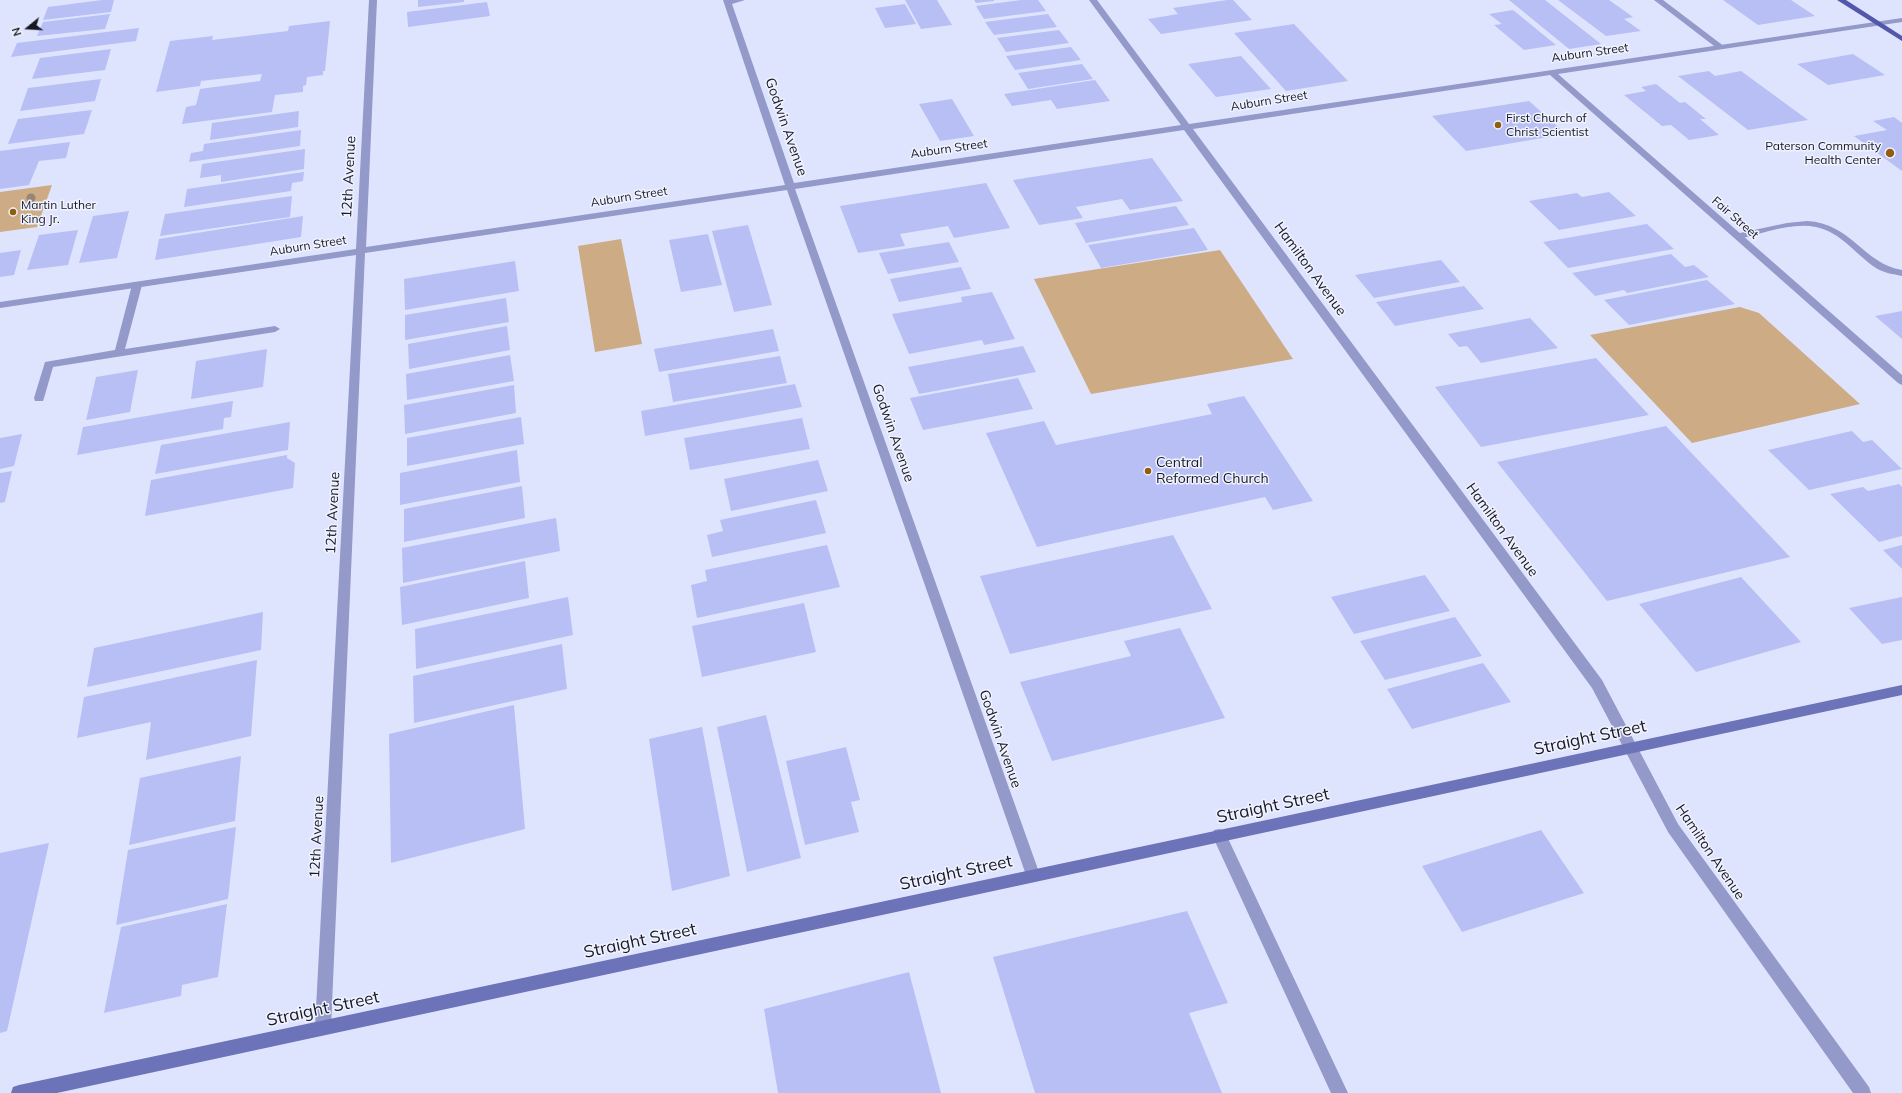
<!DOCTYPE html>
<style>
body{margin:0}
#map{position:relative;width:1902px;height:1093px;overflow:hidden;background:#dfe4fe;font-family:Mulish,sans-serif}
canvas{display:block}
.north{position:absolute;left:8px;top:8px;width:40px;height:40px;-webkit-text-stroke:3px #f0f2ff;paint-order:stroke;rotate:252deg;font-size:11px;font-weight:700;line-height:16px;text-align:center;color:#161823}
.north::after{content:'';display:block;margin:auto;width:14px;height:18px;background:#161823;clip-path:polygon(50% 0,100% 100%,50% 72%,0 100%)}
</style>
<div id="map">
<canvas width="1902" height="1093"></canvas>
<div class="north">N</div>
</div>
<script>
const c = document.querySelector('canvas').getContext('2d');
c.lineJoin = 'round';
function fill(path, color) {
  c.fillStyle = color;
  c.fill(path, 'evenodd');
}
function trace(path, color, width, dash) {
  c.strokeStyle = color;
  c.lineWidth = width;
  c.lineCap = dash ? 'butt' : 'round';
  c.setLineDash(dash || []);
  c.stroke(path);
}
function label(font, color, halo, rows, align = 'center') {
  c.font = font + ' Mulish,sans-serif';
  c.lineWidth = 3;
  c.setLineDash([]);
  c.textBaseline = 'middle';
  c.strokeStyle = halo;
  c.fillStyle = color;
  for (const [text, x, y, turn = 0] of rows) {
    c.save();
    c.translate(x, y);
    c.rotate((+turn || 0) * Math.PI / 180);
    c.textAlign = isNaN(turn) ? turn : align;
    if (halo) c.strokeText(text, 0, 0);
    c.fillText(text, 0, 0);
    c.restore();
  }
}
fill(new Path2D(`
 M52 185 37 227 0 232V192Z
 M621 239 642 344 595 352 578 246Z
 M1220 250 1293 359 1091 394 1034 279Z
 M1740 307 1759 313 1860 404 1692 443 1590 335Z`), '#cdab84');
fill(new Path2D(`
 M102 0H114L111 12 43 20 48 7Z
 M418 0H464V2L418 7Z
 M905 0H937L952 25 921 29Z
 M974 0H994V1L976 3Z
 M1021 0H1038L1046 11 984 19 976 6Z
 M1227 0H1233L1252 20 1161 34 1148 19 1178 14 1173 8Z
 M1509 0H1545L1601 44 1569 49Z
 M1558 0H1609L1633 17 1624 19 1641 31 1606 36Z
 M1723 0H1791L1815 16 1758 25Z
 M487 2 490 16 408 27 407 12Z
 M905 4 916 24 885 28 875 8Z
 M1513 10 1556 45 1524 50 1494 25 1502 24 1489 14Z
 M110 14 105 29 37 36 43 22Z
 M1048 14 1057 27 994 35 985 22Z
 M330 21 325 71H323V75L307 77 306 85 303 86V92L275 95 272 112 182 124 186 107 196 105 200 89 260 81 262 74 201 81 200 86 156 92 170 41 213 36 212 40 288 31 289 26Z
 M1294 24 1348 81 1286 91 1234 33Z
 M139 28 136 41 11 57 17 43Z
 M1059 30 1069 43 1006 52 997 38Z
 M1071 47 1081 60 1015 70 1006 56Z
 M111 49 105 70 32 79 40 58Z
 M1853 54 1885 75 1828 85 1797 64Z
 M1241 56 1271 89 1216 97 1188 64Z
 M1082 64 1093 79 1028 89 1018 73Z
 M1709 71 1715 76 1741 71 1808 120 1748 130 1678 76Z
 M101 79 95 101 20 111 28 88Z
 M1095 80 1110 101 1057 109 1051 100 1012 106 1004 94Z
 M1656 84 1680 103 1685 102 1706 119H1700L1719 135 1689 140 1671 125 1662 126 1624 95 1646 91 1641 87Z
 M952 99 974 136 940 141 919 104Z
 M1529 101 1566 134 1466 151 1432 116Z
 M92 110 84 134 8 144 18 119Z
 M299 111 298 127 210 140 212 123Z
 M1894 117 1902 123V171L1854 136 1887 130 1873 121Z
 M301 130 300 146 189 162 191 153 203 151 204 144Z
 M70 142 66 158 39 161 29 185 0 189V151Z
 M305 149 304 169 221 182V175L200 178 202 164Z
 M1152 158 1183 201 1130 210 1122 199 1076 207 1083 218 1039 225 1013 180Z
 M304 172 303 181 292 183 291 191 184 207 187 189Z
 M986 183 1010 228 954 238 948 226 900 234 905 246 858 253 840 206Z
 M1609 192 1636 216 1559 230 1529 201 1577 193 1582 197Z
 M292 196 290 217 160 236 165 214Z
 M1176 206 1189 225 1086 243 1075 223Z
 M129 211 117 258 79 263 93 216Z
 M303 216 301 237 155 260 159 239Z
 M1647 224 1674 249 1568 268 1543 242Z
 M748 225 772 305 734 312 712 231Z
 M1194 228 1208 250 1101 268 1088 245Z
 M78 230 68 265 27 270 39 235Z
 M708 234 722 285 681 292 669 240Z
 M949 242 959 262 888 274 879 253Z
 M21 250 14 275 0 277V253Z
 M1671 254 1685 267 1694 265 1709 277 1627 293 1624 290 1595 296 1572 273Z
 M1441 260 1460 282 1374 298 1355 275Z
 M515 261 519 291 405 310 404 279Z
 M961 267 971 289 899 302 890 279Z
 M1707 280 1735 304 1629 325 1604 300Z
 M1464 286 1484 309 1395 326 1376 302Z
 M992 292 1015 339 984 345 982 340 909 354 892 314 962 302 961 297Z
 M506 298 509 322 405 340V315Z
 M1902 311V339L1875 316Z
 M1530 318 1558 348 1481 363 1467 346 1459 347 1448 334Z
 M507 326 510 350 409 369 408 344Z
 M773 329 779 351 659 372 654 349Z
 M1023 346 1036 372 919 394 908 367Z
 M267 349 263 387 191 399 196 361Z
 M510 355 514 381 407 400 406 374Z
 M780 356 787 383 673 402 668 374Z
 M1596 358 1649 415 1481 447 1435 387Z
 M138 370 130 412 86 420 96 377Z
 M1018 378 1033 409 923 430 910 398Z
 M795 384 802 407 645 436 641 411Z
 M514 385 516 413 405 434 404 405Z
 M1244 396 1313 501 1273 510 1265 497 1037 547 986 433 1044 421 1056 445 1212 414 1207 404Z
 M233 401 231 417 224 418 223 429 77 455 83 427Z
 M521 417 524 444 407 466V438Z
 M802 418 810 449 690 470 684 438Z
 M290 422 288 450 155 474 161 445Z
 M1666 426 1790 557 1607 601 1497 462Z
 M1852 431 1863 442 1872 440 1902 469 1809 490 1768 450Z
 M22 434 14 466 0 469V438Z
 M517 450 520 482 400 505V473Z
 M287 455V458L295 463 293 488 145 516 151 480Z
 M818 460 828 491 731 511 724 479Z
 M12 471 5 502 0 503V473Z
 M1899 484 1902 487V536L1879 542 1830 494 1863 487 1868 491Z
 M522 486 525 518 404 542V509Z
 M816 500 826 533 712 557 707 535 723 531 720 520Z
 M556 518 560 551 403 583 402 548Z
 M1173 535 1212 609 1010 654 980 576Z
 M827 545 840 587 697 618 691 585 707 581 705 570Z
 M1902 545V569L1883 550Z
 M525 561 529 598 402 625 400 587Z
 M1425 575 1450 611 1354 634 1331 597Z
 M1741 577 1801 642 1696 672 1639 604Z
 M568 597 573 635 416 669 415 629Z
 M1902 597V640L1882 644 1849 608Z
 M804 603 816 652 702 677 692 626Z
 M263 612 261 650 87 687 94 648Z
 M1455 617 1482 656 1385 680 1360 641Z
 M1180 628 1225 718 1052 761 1020 682 1131 656 1124 641Z
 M562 644 567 689 414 723 413 676Z
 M257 660 251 736 146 760 151 722 77 738 84 697Z
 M1483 663 1511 702 1412 729 1387 689Z
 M514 705 525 829 391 863 389 734Z
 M766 715 801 858 747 872 717 727Z
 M702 727 730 876 672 891 649 739Z
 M846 747 860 800 851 802 859 832 805 845 786 761Z
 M241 756 235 821 129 845 140 778Z
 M236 827 228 899 116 925 128 850Z
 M1541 830 1584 893 1462 932 1422 866Z
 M49 843 7 1031 0 1033V853Z
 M227 904 218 977 182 985 181 996 104 1013 121 927Z
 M1187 911 1228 1003 1189 1013 1222 1093H1035L993 957Z
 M909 972 941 1093H778L764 1009Z`), '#b7bff5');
fill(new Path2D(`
 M1654 0H1663L1725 47 1724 49H1718Z
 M1807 221C1851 223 1864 264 1902 270V276C1893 274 1884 273 1876 268 1856 255 1841 232 1816 227 1791 222 1762 234 1738 239L1733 236 1735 234 1787 223Z
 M137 282 142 285 125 349 275 326 280 329 275 332 53 367 44 398 43 401H35L34 398 45 362 115 350 132 285Z
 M1219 829 1224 830 1348 1093H1331L1212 835 1214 830Z`), '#9399c9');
fill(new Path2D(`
 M369 0H377L366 247 785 185 723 0H745L732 4 794 183 1181 125 1089 0H1097L1189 124 1902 18V22L1558 74 1902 375V385L1898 383 1550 75 1193 129 1602 680 1678 824 1869 1087 1871 1093H1853L1668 832 1592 688 1184 130 795 189 1040 875 1038 880 1033 882 1028 880 1026 875 787 190 365 253 331 1027 329 1033 323 1035 317 1033 315 1027 356 255 0 308V302L356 249Z`), '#9399c9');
fill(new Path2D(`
 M1902 685V695L57 1093H11L13 1087 19 1085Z`), '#6d73b8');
fill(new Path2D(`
 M1837 0H1846L1902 36V41Z`), '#5357ab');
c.fillStyle = '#968677';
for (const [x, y] of [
 [31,198]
]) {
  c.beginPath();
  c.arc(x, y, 4.5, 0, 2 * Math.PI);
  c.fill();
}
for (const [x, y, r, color] of [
 [1498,125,4,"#915e0f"],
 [1890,153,5,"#915e0f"],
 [13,212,4,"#915e0f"],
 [1148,471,4,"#915e0f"]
]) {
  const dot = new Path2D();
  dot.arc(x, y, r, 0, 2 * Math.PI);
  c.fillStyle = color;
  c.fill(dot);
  trace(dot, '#f0f2ff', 1.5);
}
label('12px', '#161823', '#f0f2ff', [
 ["Auburn Street",1590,53,-8],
 ["Auburn Street",1269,101,-9],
 ["Auburn Street",949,149,-8],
 ["Auburn Street",629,197,-9],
 ["Fair Street",1735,218,41],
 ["Auburn Street",308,246,-9]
]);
label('12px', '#161823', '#f0f2ff', [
 ["First Church of",1506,118],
 ["Christ Scientist",1506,132],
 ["Paterson Community",1881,146,"right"],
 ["Health Center",1881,160,"right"],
 ["Martin Luther",21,205],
 ["King Jr.",21,219]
], 'left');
label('14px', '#161823', '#f0f2ff', [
 ["Godwin Avenue",786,127,71],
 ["12th Avenue",349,177,-87],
 ["Hamilton Avenue",1310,269,54],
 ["Godwin Avenue",893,433,71],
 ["12th Avenue",333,513,-87],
 ["Hamilton Avenue",1502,530,54],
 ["Godwin Avenue",1000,739,71],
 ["12th Avenue",317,837,-87],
 ["Hamilton Avenue",1710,852,56]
]);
label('14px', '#161823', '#f0f2ff', [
 ["Central",1156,463],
 ["Reformed Church",1156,479]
], 'left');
label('17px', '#161823', '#f0f2ff', [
 ["Straight Street",1590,738,-12],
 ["Straight Street",1273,806,-12],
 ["Straight Street",956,873,-12],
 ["Straight Street",640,941,-12],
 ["Straight Street",323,1009,-12]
]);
</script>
